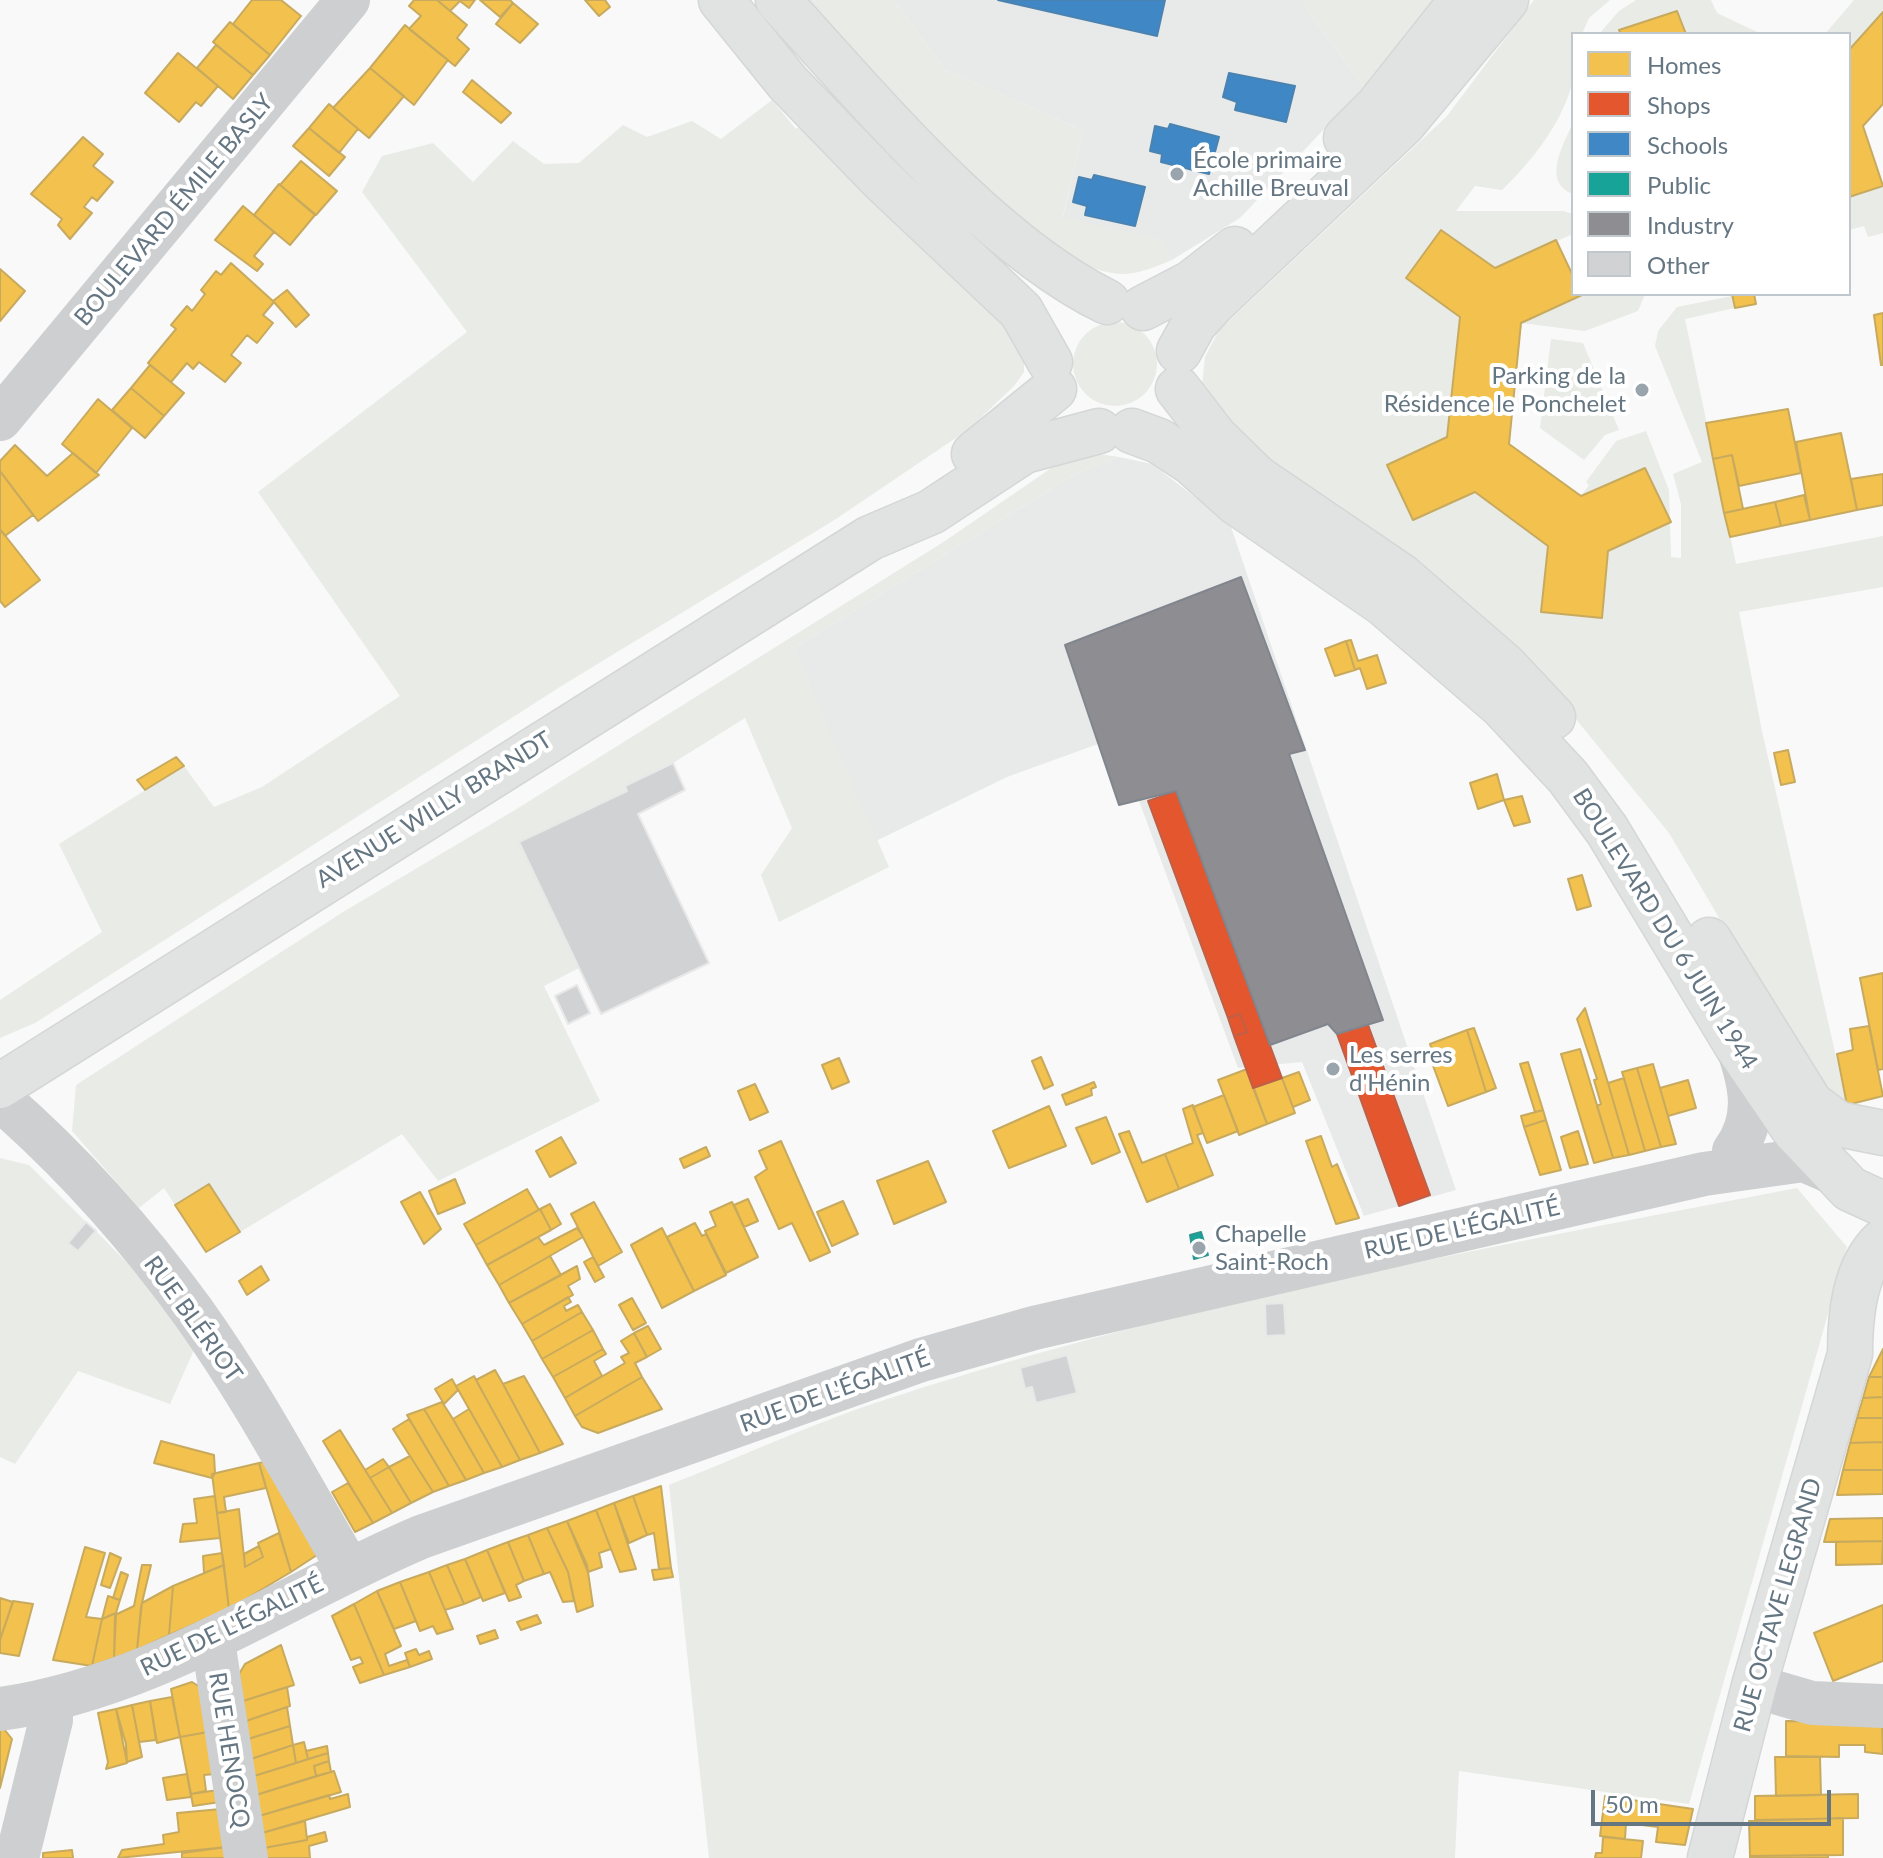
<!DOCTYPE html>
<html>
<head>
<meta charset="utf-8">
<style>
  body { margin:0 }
  #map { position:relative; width:1883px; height:1858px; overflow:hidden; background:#f9f9f9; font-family:Lato,sans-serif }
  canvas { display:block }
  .legend { position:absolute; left:1571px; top:32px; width:280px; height:264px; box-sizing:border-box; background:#fff; border:2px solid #c1c8cd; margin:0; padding:10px 14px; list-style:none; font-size:24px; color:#657683 }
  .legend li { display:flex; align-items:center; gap:16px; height:40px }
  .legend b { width:40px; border:2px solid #c1c8cd }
  .scale { position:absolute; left:1591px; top:1790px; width:240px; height:36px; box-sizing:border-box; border:4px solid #657683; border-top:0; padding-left:10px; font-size:24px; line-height:28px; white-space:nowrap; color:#657683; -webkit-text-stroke:6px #fff; paint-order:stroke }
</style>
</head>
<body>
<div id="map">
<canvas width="1883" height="1858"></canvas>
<ul class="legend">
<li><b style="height:22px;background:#f2c14e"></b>Homes</li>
<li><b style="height:22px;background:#e4572e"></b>Shops</li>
<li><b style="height:22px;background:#3f88c5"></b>Schools</li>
<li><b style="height:22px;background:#17a398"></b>Public</li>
<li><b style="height:22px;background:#8d8d92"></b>Industry</li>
<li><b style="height:22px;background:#d0d2d3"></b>Other</li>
</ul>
<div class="scale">50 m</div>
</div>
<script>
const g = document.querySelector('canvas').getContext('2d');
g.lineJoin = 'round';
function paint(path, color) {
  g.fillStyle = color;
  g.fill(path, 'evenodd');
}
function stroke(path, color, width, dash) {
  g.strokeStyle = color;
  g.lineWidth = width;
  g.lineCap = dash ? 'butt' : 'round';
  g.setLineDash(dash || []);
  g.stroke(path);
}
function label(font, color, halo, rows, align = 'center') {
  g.font = font + ' Lato,sans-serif';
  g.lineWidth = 8;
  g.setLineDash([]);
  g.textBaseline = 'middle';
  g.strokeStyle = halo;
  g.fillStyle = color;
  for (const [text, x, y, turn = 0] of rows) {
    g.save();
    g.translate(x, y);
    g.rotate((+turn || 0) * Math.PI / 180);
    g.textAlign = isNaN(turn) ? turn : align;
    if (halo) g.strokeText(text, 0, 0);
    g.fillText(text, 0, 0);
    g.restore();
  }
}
const built = new Path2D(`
  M894,0H1304V6L1364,87L1240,218L1172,260L1164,241L1063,218L1083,130L945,70Z
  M1119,457L1152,464L1230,524L1456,1190L1364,1216L1302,1062L1238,1068L1139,801L1119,805L1098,744L1007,777L876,841L794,648L1077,473Z`);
const green = new Path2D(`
  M803,0H894L945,70L1083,130L1063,217L1165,241L1172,260C1150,269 1131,278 1107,272C1079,266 1056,246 1034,229C948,162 876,80 803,0Z
  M1304,0H1437L1364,87L1304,6Z
  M1534,0H1610L1589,18L1582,34H1573C1573,48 1575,65 1573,78C1566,118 1531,163 1502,190L1475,186L1456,211H1563L1573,214V234L1495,268L1441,231L1406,278L1460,317L1475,492L1548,546L1542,612L1608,551L1670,522L1645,468L1581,496L1589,485L1586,482L1616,441L1646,431L1669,490L1671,557L1681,558V504L1673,474L1702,462L1655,346L1658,331L1677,307L1732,296L1735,308L1685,319L1736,564L1883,536V587L1739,612L1762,731L1847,1105L1840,1107L1783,1026L1669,833L1575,718L1568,720L1250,459L1202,385L1205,357L1219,330L1447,116Z
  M1636,0H1711L1717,13L1761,34H1686L1676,11L1620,30L1622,34H1599L1619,11Z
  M1854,0H1883V12L1849,50V34H1825Z
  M772,100L796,129L806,121L997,304L1024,350V372L1014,386L969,429L836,519L563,685L35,1023L0,1038V1000L102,932L59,844L184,766L214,807L262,787L400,696L258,492L467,332L362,192L382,156L433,143L473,182L513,141L544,164L579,163L623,125L647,137L692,121L721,139Z
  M1573,123V194C1541,182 1564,143 1573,123Z
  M1883,186V233L1868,237L1864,226L1849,230V197Z
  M1581,294H1645L1638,311L1585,331L1521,323Z
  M1073 364a42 42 0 1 1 84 0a42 42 0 1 1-84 0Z
  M1551,339L1583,343L1619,430L1605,435L1584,460L1540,428Z
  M1092,453L1119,457L1077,473L794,648L889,867L779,922L761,875L792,828L745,718L673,763L625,786L627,791L519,842L579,968L544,986L600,1101L438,1181L402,1134L240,1232L209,1184L175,1205L164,1188L139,1208L72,1131L76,1085L343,912L515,810L945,541L1063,460Z
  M0,1158L29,1165L86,1222L68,1242L77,1251L96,1231L140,1276L194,1350L170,1404L78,1371L15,1464L0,1457Z
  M1797,1188L1847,1247L1689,1804L1459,1771L1455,1858H709L669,1485C735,1459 800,1429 866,1406C1169,1305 1484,1248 1797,1188Z`);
const homes = new Path2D(`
  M252,0H281L301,16L270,55L233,24Z
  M414,0H437L467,25L457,38L469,49L455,66L409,29L421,16L409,6Z
  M437,0H475L469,8L460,1L450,11Z
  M480,0H510L513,3L500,17Z
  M585,0H605L610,7L599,16Z
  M513,3L538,24L520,43L496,24Z
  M1677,11L1686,34H1621L1619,30Z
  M1883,12V104L1863,126L1883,186L1849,197V50Z
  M230,22L270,55L253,75L213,42Z
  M405,25L448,60L414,105L370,68Z
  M216,45L253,75L233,99L197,68Z
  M178,53L218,86L201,106L196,102L179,122L145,93Z
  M370,68L404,96L369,138L333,108Z
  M472,80L511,113L501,123L463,92Z
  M329,104L358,129L339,153L309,128Z
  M309,128L345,157L329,176L293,146Z
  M83,137L103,154L93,166L113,182L97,201L92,197L84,207L92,213L70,239L58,225L62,219L31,194Z
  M301,161L337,191L316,215L280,185Z
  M279,184L315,215L290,245L254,215Z
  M243,206L274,232L254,256L263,264L257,271L215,240Z
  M1441,230L1495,268L1556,240L1573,276V294L1582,295L1521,323L1509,444L1581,496L1645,468L1671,522L1608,551L1602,618L1541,612L1548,546L1475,492L1413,520L1387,465L1447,437L1460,317L1406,278Z
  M231,263L274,302L263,315L273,323L257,343L247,335L231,355L241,363L225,382L199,362L193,369L187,363L171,382L148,363L176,329L171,325L187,306L192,311L205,294L201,290L216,271L221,275Z
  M0,269L25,291L0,321Z
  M287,290L309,315L296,327L273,301Z
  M1732,294H1754L1756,304L1735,308Z
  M1883,313V365H1881L1874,315Z
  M150,365L184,393L164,416L131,388Z
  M131,388L164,416L145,438L112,410Z
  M98,399L132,428L96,473L62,444Z
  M1788,409L1801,473L1739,486L1732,455L1713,459L1706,423Z
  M1841,433L1857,510L1810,520L1796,442Z
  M15,445L47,476L73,453L99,475L38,521L0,471V461Z
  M1732,455L1743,509L1724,513L1713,459Z
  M0,471L33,515L5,536L0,529Z
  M1883,474V505L1857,510L1851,479Z
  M1804,495L1810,520L1781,526L1775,502Z
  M1775,502L1781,526L1730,537L1724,513Z
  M0,529L40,580L5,607L0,601Z
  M1351,640L1358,661L1377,655L1386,683L1367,689L1360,668L1355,670L1346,641Z
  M1346,641L1355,670L1335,676L1325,649Z
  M1788,750L1795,782L1781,785L1774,753Z
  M176,757L184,766L145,790L137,780Z
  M1497,774L1504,800L1478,809L1470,783Z
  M1522,796L1530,822L1514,826L1504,800Z
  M1582,875L1591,906L1577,910L1568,879Z
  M1883,973V1069L1878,1070L1860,978Z
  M1585,1008L1608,1083L1629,1155L1613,1158L1597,1106L1601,1104L1594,1080L1597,1079L1577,1019Z
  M1869,1026L1883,1096L1847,1105L1837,1054L1853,1050L1850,1029Z
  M1474,1028L1496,1088L1486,1092L1467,1030Z
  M1467,1030L1486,1092L1448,1106L1429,1055L1433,1053L1430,1044Z
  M1580,1049L1613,1158L1594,1163L1561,1054Z
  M1041,1057L1053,1085L1044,1089L1032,1061Z
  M839,1058L849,1082L832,1089L822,1065Z
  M1528,1062L1543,1110L1535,1112L1520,1064Z
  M1653,1064L1676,1144L1661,1147L1637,1068Z
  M1637,1068L1661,1147L1645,1151L1622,1072Z
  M1247,1069L1267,1124L1239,1135L1218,1080Z
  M1299,1072L1310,1100L1293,1107L1282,1078Z
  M1282,1078L1295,1113L1267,1124L1253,1088Z
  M1624,1078L1645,1151L1629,1155L1608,1083Z
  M1688,1080L1696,1108L1668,1116L1660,1088Z
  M1094,1082L1096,1087L1091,1089L1092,1095L1066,1105L1062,1095Z
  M755,1084L768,1112L750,1120L738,1091Z
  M1224,1095L1238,1131L1207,1143L1193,1107Z
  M1193,1105L1203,1133L1197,1135L1213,1175L1179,1189L1165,1154L1193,1143L1183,1109Z
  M1049,1106L1066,1146L1009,1168L993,1131Z
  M1543,1110L1546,1120L1524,1127L1521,1116Z
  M1106,1117L1120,1152L1092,1164L1076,1128Z
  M1546,1120L1561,1170L1540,1175L1524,1127Z
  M1129,1131L1142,1163L1165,1154L1179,1189L1147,1202L1119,1134Z
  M1578,1131L1588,1164L1570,1168L1561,1137Z
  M1321,1136L1332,1167L1337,1164L1359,1218L1336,1224L1306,1141Z
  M561,1137L576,1163L550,1177L536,1151Z
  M781,1141L830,1252L810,1261L792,1223L779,1229L755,1177L767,1169L759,1151Z
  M706,1147L710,1156L684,1168L680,1159Z
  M928,1161L946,1202L894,1224L877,1181Z
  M455,1179L465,1203L438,1214L429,1191Z
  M209,1184L240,1232L206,1252L175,1205Z
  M527,1189L539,1210L476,1245L464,1224Z
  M420,1192L441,1229L424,1244L401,1202Z
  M748,1199L758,1221L744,1227L734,1205Z
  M843,1201L858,1234L832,1246L817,1212Z
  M594,1202L622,1252L598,1266L571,1214Z
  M732,1202L758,1257L726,1273L705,1231L716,1226L710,1212Z
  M550,1204L561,1224L551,1230L540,1209Z
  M540,1209L551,1230L487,1265L476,1245Z
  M695,1223L702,1236L706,1234L726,1275L694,1291L667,1237Z
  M577,1228L583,1237L499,1285L487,1265L538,1237L544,1245Z
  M662,1228L694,1291L662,1308L631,1245Z
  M550,1256L561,1275L509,1303L499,1285Z
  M593,1257L604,1277L595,1282L584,1262Z
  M261,1266L269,1280L247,1295L239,1281Z
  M577,1266L580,1279L568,1286L573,1295L522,1324L509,1303Z
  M568,1297L571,1302L564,1306L566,1311L578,1305L582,1312L532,1341L522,1324Z
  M632,1298L646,1323L633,1330L619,1305Z
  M582,1312L593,1330L542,1359L532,1341Z
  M648,1326L661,1349L647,1357L634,1333Z
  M593,1330L603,1349L553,1377L542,1359Z
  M634,1333L647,1357L635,1363L642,1377L575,1416L565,1398L625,1363L621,1357L629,1353L621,1341Z
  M603,1349L606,1354L594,1361L602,1376L565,1398L553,1377Z
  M1883,1349V1377H1869Z
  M495,1370L503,1384L540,1453L520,1460L476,1380Z
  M474,1376L476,1380L520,1460L502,1467L456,1386Z
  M524,1376L563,1444L540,1453L503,1384Z
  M642,1377L662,1409L598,1433L582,1427L575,1416Z
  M1869,1377H1883V1397L1863,1398Z
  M452,1379L458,1390L444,1404L435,1389Z
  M1883,1397V1418H1857L1863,1398Z
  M442,1402L453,1419L484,1473L466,1480L424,1409Z
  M424,1409L466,1480L449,1486L407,1415Z
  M469,1409L502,1467L484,1473L453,1419Z
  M1857,1418H1883V1442L1850,1443Z
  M409,1419L449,1486L433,1492L410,1456L393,1429Z
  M340,1430L392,1513L373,1523L323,1441Z
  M161,1441L214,1455L215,1473L212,1478L154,1463Z
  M1883,1442V1470H1843L1850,1443Z
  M410,1456L433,1492L411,1503L389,1467Z
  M383,1459L389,1467L370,1478L365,1470Z
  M264,1462L317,1555L291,1572L259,1463Z
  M259,1463L266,1488L224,1497L226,1512L217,1513L212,1474Z
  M389,1467L411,1503L392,1513L370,1478Z
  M1843,1470H1883V1494L1837,1495Z
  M348,1483L373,1523L355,1532L332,1492Z
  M661,1486L671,1568L659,1569L654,1533L647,1535L633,1496Z
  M215,1496L220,1538L180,1542L183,1524L197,1523L194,1499Z
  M633,1496L647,1535L629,1543L614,1503Z
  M614,1503L636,1569L620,1572L596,1510Z
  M239,1509L245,1567L263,1557L258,1543L279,1533L291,1572L229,1609L217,1513Z
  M596,1510L611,1549L599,1553L602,1567L588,1572L567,1521Z
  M1883,1518V1541L1824,1542L1830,1519Z
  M567,1521L587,1565L593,1606L577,1612L568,1572L547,1528Z
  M547,1528L568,1572L574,1601L563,1602L550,1572L544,1574L528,1535Z
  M528,1535L544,1574L524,1581L508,1542Z
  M1883,1541L1882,1564L1836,1565V1542Z
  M508,1542L524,1581L516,1585L521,1597L509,1601L487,1550Z
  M259,1546L263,1557L245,1567L244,1554Z
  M85,1547L105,1553L86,1617L102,1619L92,1666L53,1660Z
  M487,1550L505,1593L483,1601L465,1559Z
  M110,1553L121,1558L110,1588L101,1585Z
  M222,1553L224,1565L204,1573L203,1556Z
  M465,1559L481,1597L464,1604L447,1565Z
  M142,1565H151L141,1607L137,1650L114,1658L115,1615L134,1606Z
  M224,1565L229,1609L169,1635L173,1586Z
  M447,1565L464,1604L445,1610L429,1572Z
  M671,1568L673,1577L654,1580L652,1570Z
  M121,1572L128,1575L120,1600L113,1598Z
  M429,1572L453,1629L437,1634L433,1626L420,1631L400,1582Z
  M400,1582L416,1621L394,1629L377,1591Z
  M173,1586L169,1635L137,1650L142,1603Z
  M377,1591L401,1646L385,1654L389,1666L407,1660L410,1667L384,1675L354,1604Z
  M108,1596L120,1600L116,1613L102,1619Z
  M0,1598L13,1602L0,1640Z
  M13,1601L33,1604L19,1656L0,1653V1640Z
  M354,1604L384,1675L360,1683L353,1667L363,1663L360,1657L351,1660L332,1616Z
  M1883,1605V1661L1833,1681L1814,1633Z
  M116,1613L114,1658L92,1666L102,1619Z
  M537,1615L541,1623L521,1630L517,1622Z
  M495,1630L498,1638L480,1644L477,1636Z
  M281,1645L294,1685L243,1701L239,1674L245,1664Z
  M416,1649L419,1655L429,1651L432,1659L410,1667L405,1653Z
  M192,1682L200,1687L208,1732L180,1737L171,1689Z
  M287,1687L290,1706L246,1721L243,1701Z
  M172,1697L180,1737L157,1743L150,1701Z
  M150,1701L156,1740L139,1742L132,1705Z
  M132,1705L142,1757L127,1762L116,1709Z
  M287,1707L290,1726L248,1739L246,1721Z
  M116,1709L126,1744L127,1763L106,1769L108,1762L98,1713Z
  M1786,1721L1882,1722L1883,1754L1865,1752V1745H1839V1757L1786,1756Z
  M290,1726L293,1745L251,1759L248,1739Z
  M0,1729H4L12,1739L0,1788Z
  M208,1732L215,1774L204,1775L206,1791L191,1794L180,1737Z
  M304,1742L308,1759L296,1763L293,1745Z
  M293,1745L296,1763L254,1776L251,1759Z
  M327,1746L328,1753L308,1759L306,1751Z
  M328,1753L329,1761L314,1766L316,1776L256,1795L254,1776Z
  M1775,1757H1820L1821,1795L1776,1796Z
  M329,1761L331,1772L316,1776L314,1766Z
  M334,1771L341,1792L259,1816L256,1795Z
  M187,1774L191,1797L167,1800L163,1778Z
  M218,1790L220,1802L193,1806L191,1794Z
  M348,1794L350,1807L262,1833L259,1816L329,1795L330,1799Z
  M1858,1794V1818L1755,1820V1796Z
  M1605,1796L1693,1809L1685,1845L1656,1842L1658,1827L1626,1823L1625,1839L1600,1836Z
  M221,1809L227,1847L118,1858L122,1850L164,1844L163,1835L179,1832L177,1813Z
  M1843,1818V1855L1750,1856L1749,1821Z
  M305,1821L307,1840L264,1848L262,1833Z
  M325,1832L327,1841L309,1846L310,1858H266L264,1848L307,1840V1837Z
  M1603,1837L1643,1841L1641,1858H1595L1596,1853H1602Z
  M227,1847L229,1858H182V1853Z
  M72,1850L73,1858H43V1853Z
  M1828,1855V1858H1750V1856Z`);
const shops = new Path2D(`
  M1176,791L1282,1078L1253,1088L1234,1036L1247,1032L1240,1014L1228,1018L1148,801Z
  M1240,1014L1247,1032L1234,1036L1228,1018Z
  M1367,1022L1430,1195L1399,1206L1337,1034Z`);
const schools = new Path2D(`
  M998,0H1165L1157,36Z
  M1229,73L1295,86L1286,122L1235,110L1237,102L1223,97Z
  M1170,124L1219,137L1209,174L1161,162L1162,154L1150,151L1155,126L1168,129Z
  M1094,175L1145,187L1135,226L1085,215L1087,206L1073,202L1079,177L1092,180Z`);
const public = new Path2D(`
  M1201,1232L1208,1255L1194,1259L1190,1235Z`);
const industry = new Path2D(`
  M1241,577L1305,750L1289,754L1383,1020L1337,1034L1328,1024L1270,1045L1176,791L1119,805L1065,645Z`);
const building = new Path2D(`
  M673,763L685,790L638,814L709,963L601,1014L519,842L627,791L625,786Z
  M577,985L590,1013L568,1024L555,996Z
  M86,1222L96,1231L78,1251L68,1243Z
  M1284,1303L1286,1335L1266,1336L1265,1304Z
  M1067,1355L1077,1393L1036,1403L1032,1387L1025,1389L1020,1368Z`);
const minor = new Path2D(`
  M0,419L348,0
  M0,1099C71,1161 138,1236 193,1312C251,1393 298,1482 348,1568
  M1734,1151C1758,1118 1751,1085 1738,1048
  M213,1641L246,1858
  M1754,1686L1812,1703L1883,1706
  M0,1709C155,1687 280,1597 421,1537L921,1360L1034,1328L1704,1174L1804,1160L1834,1173
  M17,1858L51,1720V1702`);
const major = new Path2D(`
  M721,0L788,83L882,180L1021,311L1050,362
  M778,0C868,98 988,244 1107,302
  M1346,138L1378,106L1462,0
  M1143,308L1191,283L1235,249
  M1179,351L1194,324L1212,304L1403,124L1506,0
  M1178,389L1215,437L1257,478L1401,576L1505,666L1553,717
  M1132,431L1159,441L1191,462L1237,503L1384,604L1502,706L1568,777L1607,830L1737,1046L1795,1131L1850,1189L1883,1204
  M974,454L1054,389
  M1709,940L1811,1104L1838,1124L1883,1133
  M0,1086L870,538L931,512L1024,451L1099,431
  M1710,1858L1754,1686L1850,1354C1850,1316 1854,1268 1883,1241`);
const markers = [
  [1177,174,8,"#99a4ac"],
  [1642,390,8,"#99a4ac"],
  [1333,1069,8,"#99a4ac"],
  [1199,1248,8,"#99a4ac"]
];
const poiNames = [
  ["École primaire",1193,160],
  ["Achille Breuval",1193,188],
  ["Parking de la",1626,376,"right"],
  ["Résidence le Ponchelet",1626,404,"right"],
  ["Les serres",1349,1055],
  ["d'Hénin",1349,1083],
  ["Chapelle",1215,1234],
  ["Saint-Roch",1215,1262]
];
const streetNames = [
  ["BOULEVARD ÉMILE BASLY",174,210,-50],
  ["AVENUE WILLY BRANDT",434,810,-32],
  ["BOULEVARD DU 6 JUIN 1944",1665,929,58],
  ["RUE DE L'ÉGALITÉ",1462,1229,-13],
  ["RUE BLÉRIOT",193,1319,54],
  ["RUE DE L'ÉGALITÉ",835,1391,-20],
  ["RUE OCTAVE LEGRAND",1778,1605,-74],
  ["RUE DE L'ÉGALITÉ",232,1626,-26],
  ["RUE HENOCQ",229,1750,81]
];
paint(built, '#e8e9e9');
paint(green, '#e8ebe6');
paint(homes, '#f2c14e');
stroke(homes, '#c8aa5e', 2);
paint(shops, '#e4572e');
stroke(shops, '#be6048', 2);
paint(schools, '#3f88c5');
stroke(schools, '#4a83b1', 2);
paint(public, '#17a398');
stroke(public, '#2e9692', 2);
paint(industry, '#8d8d92');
stroke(industry, '#81868e', 2);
paint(building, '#d0d2d3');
stroke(building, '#e8e8e8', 2);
stroke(major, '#d5d6d7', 47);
stroke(minor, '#cecfd0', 44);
stroke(major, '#e1e2e2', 44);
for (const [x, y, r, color] of markers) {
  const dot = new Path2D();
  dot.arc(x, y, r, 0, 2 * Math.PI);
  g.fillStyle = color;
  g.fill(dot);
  stroke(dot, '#fff', 3);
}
label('24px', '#657683', '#fff', poiNames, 'left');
label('24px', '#657683', '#fff', streetNames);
</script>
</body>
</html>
